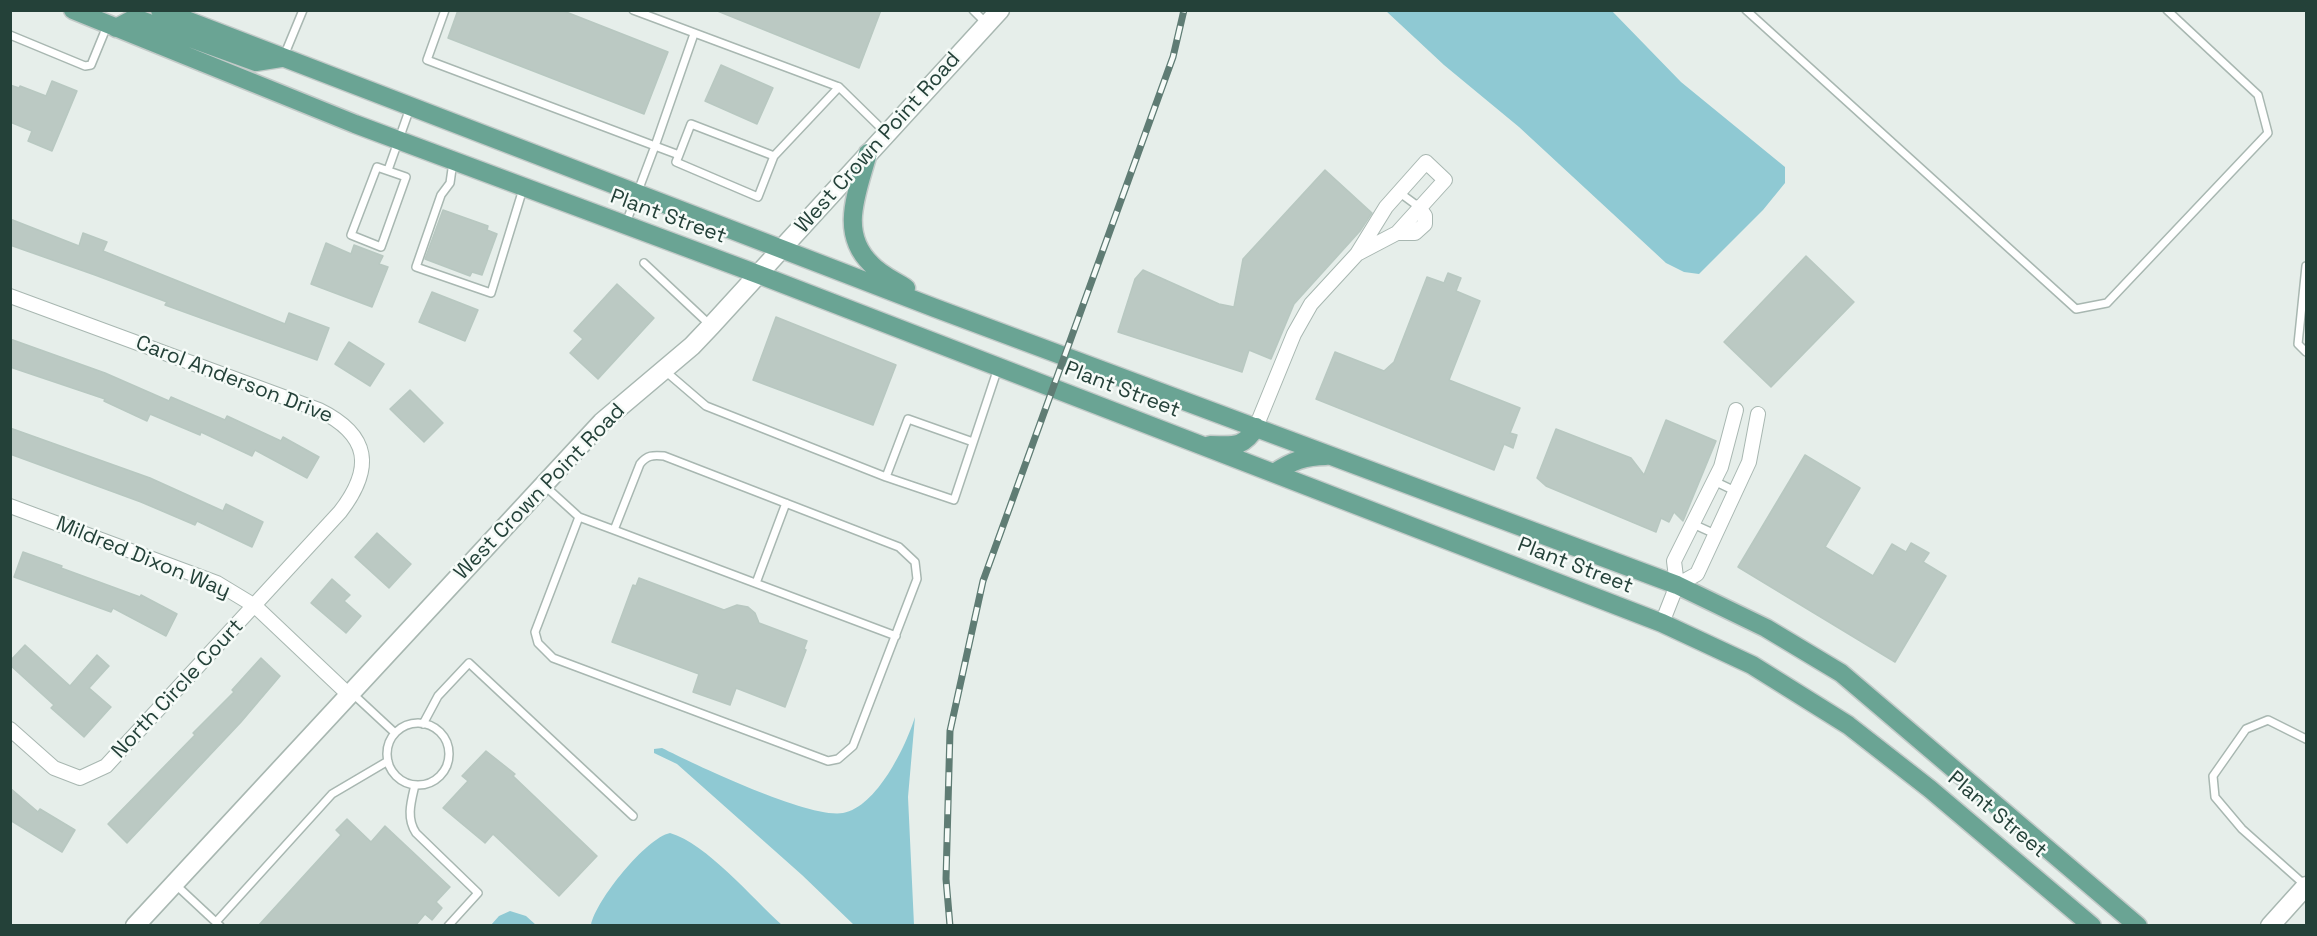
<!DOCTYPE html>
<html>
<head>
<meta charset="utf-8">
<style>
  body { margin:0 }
  #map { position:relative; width:2317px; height:936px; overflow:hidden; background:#e6eeea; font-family:"Space Grotesk",sans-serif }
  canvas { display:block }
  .frame { position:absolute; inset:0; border:12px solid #244139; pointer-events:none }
</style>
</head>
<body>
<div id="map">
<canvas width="2317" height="936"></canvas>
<div class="frame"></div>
</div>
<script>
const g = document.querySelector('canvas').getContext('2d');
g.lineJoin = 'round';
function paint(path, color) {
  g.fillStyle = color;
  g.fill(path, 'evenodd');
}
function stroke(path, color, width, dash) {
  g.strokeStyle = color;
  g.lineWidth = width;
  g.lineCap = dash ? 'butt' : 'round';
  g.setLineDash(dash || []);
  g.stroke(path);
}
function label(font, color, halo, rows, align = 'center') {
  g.font = font + ' "Space Grotesk",sans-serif';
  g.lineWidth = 5;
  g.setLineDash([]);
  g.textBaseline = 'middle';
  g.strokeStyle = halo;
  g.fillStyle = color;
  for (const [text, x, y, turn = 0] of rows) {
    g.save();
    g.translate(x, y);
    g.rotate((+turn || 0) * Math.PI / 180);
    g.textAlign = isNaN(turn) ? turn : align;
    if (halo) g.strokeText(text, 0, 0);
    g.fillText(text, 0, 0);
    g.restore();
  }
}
const water = new Path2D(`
  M1386,11H1612L1681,82L1785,167V183L1763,210L1699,274L1684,272L1666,263L1519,127L1444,65Z
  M915,717L908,797L914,925H854L802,875L677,764L654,753V749L662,748C696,765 809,819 843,813C877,807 906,746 915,717Z
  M670,833C706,843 753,899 782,925H591C596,900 646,838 670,833Z
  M510,911L526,916L536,925H491L499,916Z`);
const building = new Path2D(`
  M458,10H561L668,52L644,114L448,38Z
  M715,10H881L859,68Z
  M721,65L773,88L757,124L705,101Z
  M52,81L77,91L52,151L28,141L32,131L10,122V85L19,88L20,86L46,96Z
  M1325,170L1372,213L1360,231L1294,304L1271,359L1249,350L1242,372L1118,332L1135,279L1143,270L1219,304L1234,307L1243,259Z
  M443,210L488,226L487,230L497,234L482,275L472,272L470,276L425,259Z
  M10,219L79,246L83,233L107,242L103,251L285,324L289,313L329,328L317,360L165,305L167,302L95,275L10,245Z
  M326,243L351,254L354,245L383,256L379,264L388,267L372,307L311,284Z
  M1806,256L1854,302L1771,387L1724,342Z
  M1448,273L1461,278L1456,291L1480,301L1449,380L1520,408L1510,433L1517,435L1513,448L1504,444L1494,470L1316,399L1335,352L1384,371L1394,362L1427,277L1444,283Z
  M617,284L654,318L598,379L570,353L583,339L574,331Z
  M432,292L478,310L465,341L419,322Z
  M776,317L896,365L873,425L753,380Z
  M10,339L105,373L169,401L171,397L225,420L227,416L281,441L283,437L319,457L307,478L255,450L252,456L201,432L200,435L150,414L147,421L104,401L105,399L10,367Z
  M349,342L384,364L370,386L335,364Z
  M410,390L443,423L424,442L390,409Z
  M1666,420L1716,441L1683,521L1674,512L1669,522L1661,518L1656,532L1546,486L1537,478L1556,429L1631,458L1644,475Z
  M10,428L150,478L223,511L226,504L263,522L252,547L197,521L195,525L141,502L10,454Z
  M1805,455L1860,488L1825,547L1873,576L1892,544L1906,552L1911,543L1929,553L1923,562L1946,576L1895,662L1738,567Z
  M377,533L411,564L389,588L355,557Z
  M23,552L62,566L61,568L140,597L141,595L177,614L166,636L113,608L111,612L14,577Z
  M639,578L724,610L737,605L748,607L755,613L759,623L807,641L804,649L806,650L785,707L736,688L730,705L693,692L699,674L612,642L633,585L636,586Z
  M332,579L350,595L344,601L361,616L346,633L311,603Z
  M25,645L70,686L97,655L109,666L89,688L111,707L84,737L51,708L54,705L10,665V661Z
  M261,658L280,676L241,722L127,843L108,824L195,735L193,733L234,692L232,690Z
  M486,751L515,774L513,776L597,856L559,896L493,834L485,843L443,808L468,781L462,776Z
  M10,788L38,812L40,809L75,830L62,852L10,820Z
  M347,819L371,842L385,826L450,887L436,902L442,908L432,920L425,914L415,926H258L341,835L336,830Z`);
const service = new Path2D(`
  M445,10L427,60L655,146L626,223
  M633,10L839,87L886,133
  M973,10L986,23
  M1746,10L2076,309L2107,303L2268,133L2258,95L2167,10
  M694,34L655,146L679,155L691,124L774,156L839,87
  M10,35L85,66L91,65L107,26
  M284,56L303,10
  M679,155L676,162L758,197L774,156
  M453,162L450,183L441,195L416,267L491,293L523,189
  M377,167L406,177L381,247L351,235Z
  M388,170L410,108
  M1400,193L1419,207
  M644,263L709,324
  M2306,266L2298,344L2306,352
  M664,370L706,406L886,477L954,500L998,368
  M886,477L908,419L973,442
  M1714,481L1735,491
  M545,486L579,517L535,632L538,643L553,658L828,761L838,759L853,746L917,579L915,562L899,547L664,456C653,455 647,455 640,464L614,530L896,636
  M579,517L614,530
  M1693,524L1715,534
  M756,583L786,503
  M353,694L395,733
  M387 754a31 31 0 1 1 62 0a31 31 0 1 1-62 0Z
  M423,724L438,696L469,663L633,816
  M415,785C411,802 406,818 416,833L478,893L448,926
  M176,885L220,926
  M2306,886L2242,829L2215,797L2213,776L2246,729L2268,720L2306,739
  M216,922L332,794L388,761`);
const minor = new Path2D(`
  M1397,233H1415L1425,224V216L1419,207
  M10,296L319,410C370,435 374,468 340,512L106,766L80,778L54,768L10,729
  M1256,427L1294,334L1311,304L1357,254L1386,207L1426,162L1445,180L1397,233L1357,254
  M10,506L217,583L255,606L348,694
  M1677,585L1697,574L1749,462L1758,414
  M1662,623L1677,585L1674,561L1721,467L1736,410`);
const tertiary = new Path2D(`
  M135,926L602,422L692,346L711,326L1000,10
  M2270,926L2306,886`);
const primary = new Path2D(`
  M73,10L355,124L760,275L1662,623L1752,665L1848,725L1930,789L2092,926
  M160,10L935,308L1677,585L1766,628L1841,673L2138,926
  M116,28L135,18L256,62L281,58
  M868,153C858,191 838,232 871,264C880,274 895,281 906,288
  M1210,445C1233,445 1243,449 1256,427
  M1274,473C1292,461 1305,456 1326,456`);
const rail = new Path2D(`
  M950,926L946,879L950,731L983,581L1173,57L1184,10`);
const streetNames = [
  ["West Crown Point Road",878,143,-48],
  ["Plant Street",668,217,20],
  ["Carol Anderson Drive",234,380,21],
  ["Plant Street",1122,390,21],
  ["West Crown Point Road",540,492,-46],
  ["Mildred Dixon Way",143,558,22],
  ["Plant Street",1575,566,21],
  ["North Circle Court",178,689,-47],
  ["Plant Street",1997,815,40]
];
paint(water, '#8fc9d3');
paint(building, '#bbc9c3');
stroke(building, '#b8c8c1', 1.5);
stroke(service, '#a8b7b1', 10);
stroke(minor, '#a8b7b1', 16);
stroke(tertiary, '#a8b7b1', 21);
stroke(primary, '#c2cac8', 21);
stroke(service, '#fff', 7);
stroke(minor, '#fff', 14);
stroke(tertiary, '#fff', 18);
stroke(primary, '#6aa494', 18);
stroke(rail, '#5f7c74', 7);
stroke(rail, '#f6fbf8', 4.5, [14]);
label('21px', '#244139', '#f6fbf8', streetNames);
</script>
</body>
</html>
